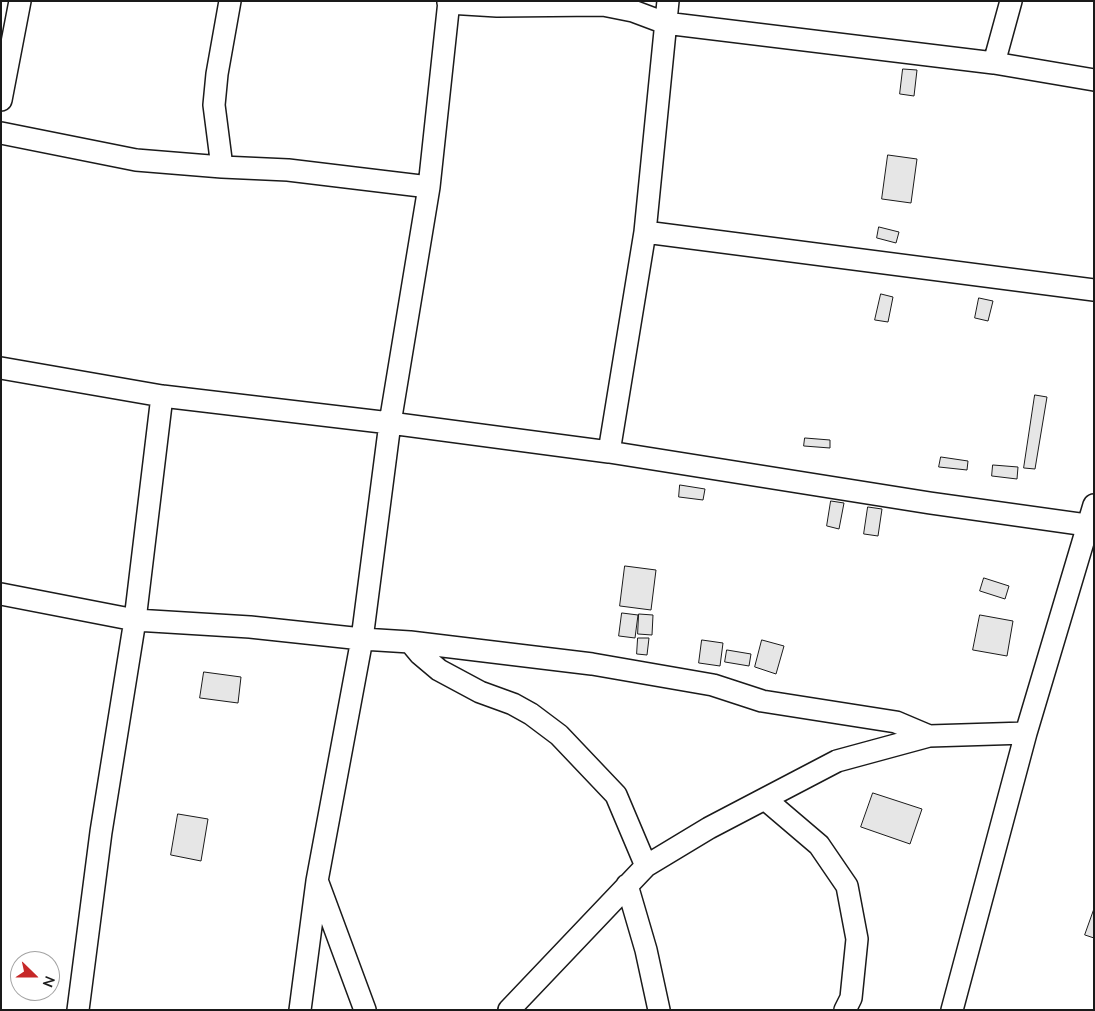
<!DOCTYPE html>
<html>
<head>
<meta charset="utf-8">
<style>
  body { margin:0 }
  #map { position:relative; width:1095px; height:1011px; overflow:hidden; background:#fff; font-family:"Nunito Sans",sans-serif }
  canvas { display:block }
  .frame { position:absolute; inset:0; border:2px solid #1a1a1a; pointer-events:none }
  .north { position:absolute; left:10px; top:951px; width:50px; height:50px; box-sizing:border-box; background:#fff; border:1px solid #a3a3a3; border-radius:50%; rotate:112deg; font-size:14px; font-weight:700; line-height:20px; text-align:center; color:#1a1a1a }
  .north::after { content:''; display:block; margin:auto; width:18px; height:22px; background:#c62828; clip-path:polygon(50% 0,100% 100%,50% 72%,0 100%) }
</style>
</head>
<body>
<div id="map">
<canvas width="1095" height="1011"></canvas>
<div class="frame"></div>
<div class="north">N</div>
</div>
<script>
const g = document.querySelector('canvas').getContext('2d');
g.lineJoin = 'round';
function paint(path, color) {
  g.fillStyle = color;
  g.fill(path, 'evenodd');
}
function stroke(path, color, width, dash) {
  g.strokeStyle = color;
  g.lineWidth = width;
  g.lineCap = dash ? 'butt' : 'round';
  g.setLineDash(dash || []);
  g.stroke(path);
}
const building = new Path2D(`
  M903,69L917,70L914,96L900,94Z
  M888,155L917,159L911,203L882,199Z
  M879,227L899,232L896,243L877,238Z
  M881,294L893,297L888,322L875,320Z
  M979,298L993,301L988,321L975,318Z
  M1035,395L1047,397L1035,469L1024,468Z
  M805,438L830,440V448L804,446Z
  M941,457L968,461L967,470L939,467Z
  M993,465L1018,467L1017,479L992,476Z
  M680,485L705,489L703,500L679,497Z
  M831,501L844,503L839,529L827,526Z
  M868,507L882,509L878,536L864,534Z
  M625,566L656,570L651,610L620,606Z
  M984,578L1009,586L1005,599L980,591Z
  M622,613L638,615L635,638L619,636Z
  M639,614L653,615L652,635L638,634Z
  M980,615L1013,621L1007,656L973,650Z
  M638,638H649L647,655L637,654Z
  M702,640L723,643L720,666L699,663Z
  M762,640L784,646L776,674L755,667Z
  M727,650L751,654L749,666L725,662Z
  M204,672L241,677L238,703L200,698Z
  M873,793L922,809L910,844L861,827Z
  M178,814L208,819L201,861L171,855Z
  M1094,909V938L1085,935Z`);
const minor = new Path2D(`
  M448,3L497,6L603,5L633,11L665,23L994,63L1094,80
  M994,63L1011,1
  M1,100L20,1
  M1,133L136,160L222,167L288,170L429,187
  M222,167L214,105L217,74L230,1
  M645,232L1094,290
  M1,368L162,396L390,423L609,452L930,503L1094,526
  M609,452L645,232L668,1
  M1,594L135,620L250,627L362,639L410,642L592,664L713,685L762,701L896,722L929,736
  M410,642L420,654L439,670L480,692L513,704L531,714L559,735L616,795L646,866
  M765,799L819,845L847,886L857,939L851,998L845,1010
  M318,883L365,1010
  M627,885L646,950L659,1010
  M78,1010L101,832L135,620L162,396
  M300,1010L317,881L362,639L390,423L429,187L449,1
  M509,1010L646,866L709,828L837,761L929,736L1026,733
  M952,1010L1026,733L1094,505`);
paint(building, '#e6e6e6');
stroke(building, '#1a1a1a', 1);
stroke(minor, '#1a1a1a', 24);
stroke(minor, '#fff', 21);
</script>
</body>
</html>
